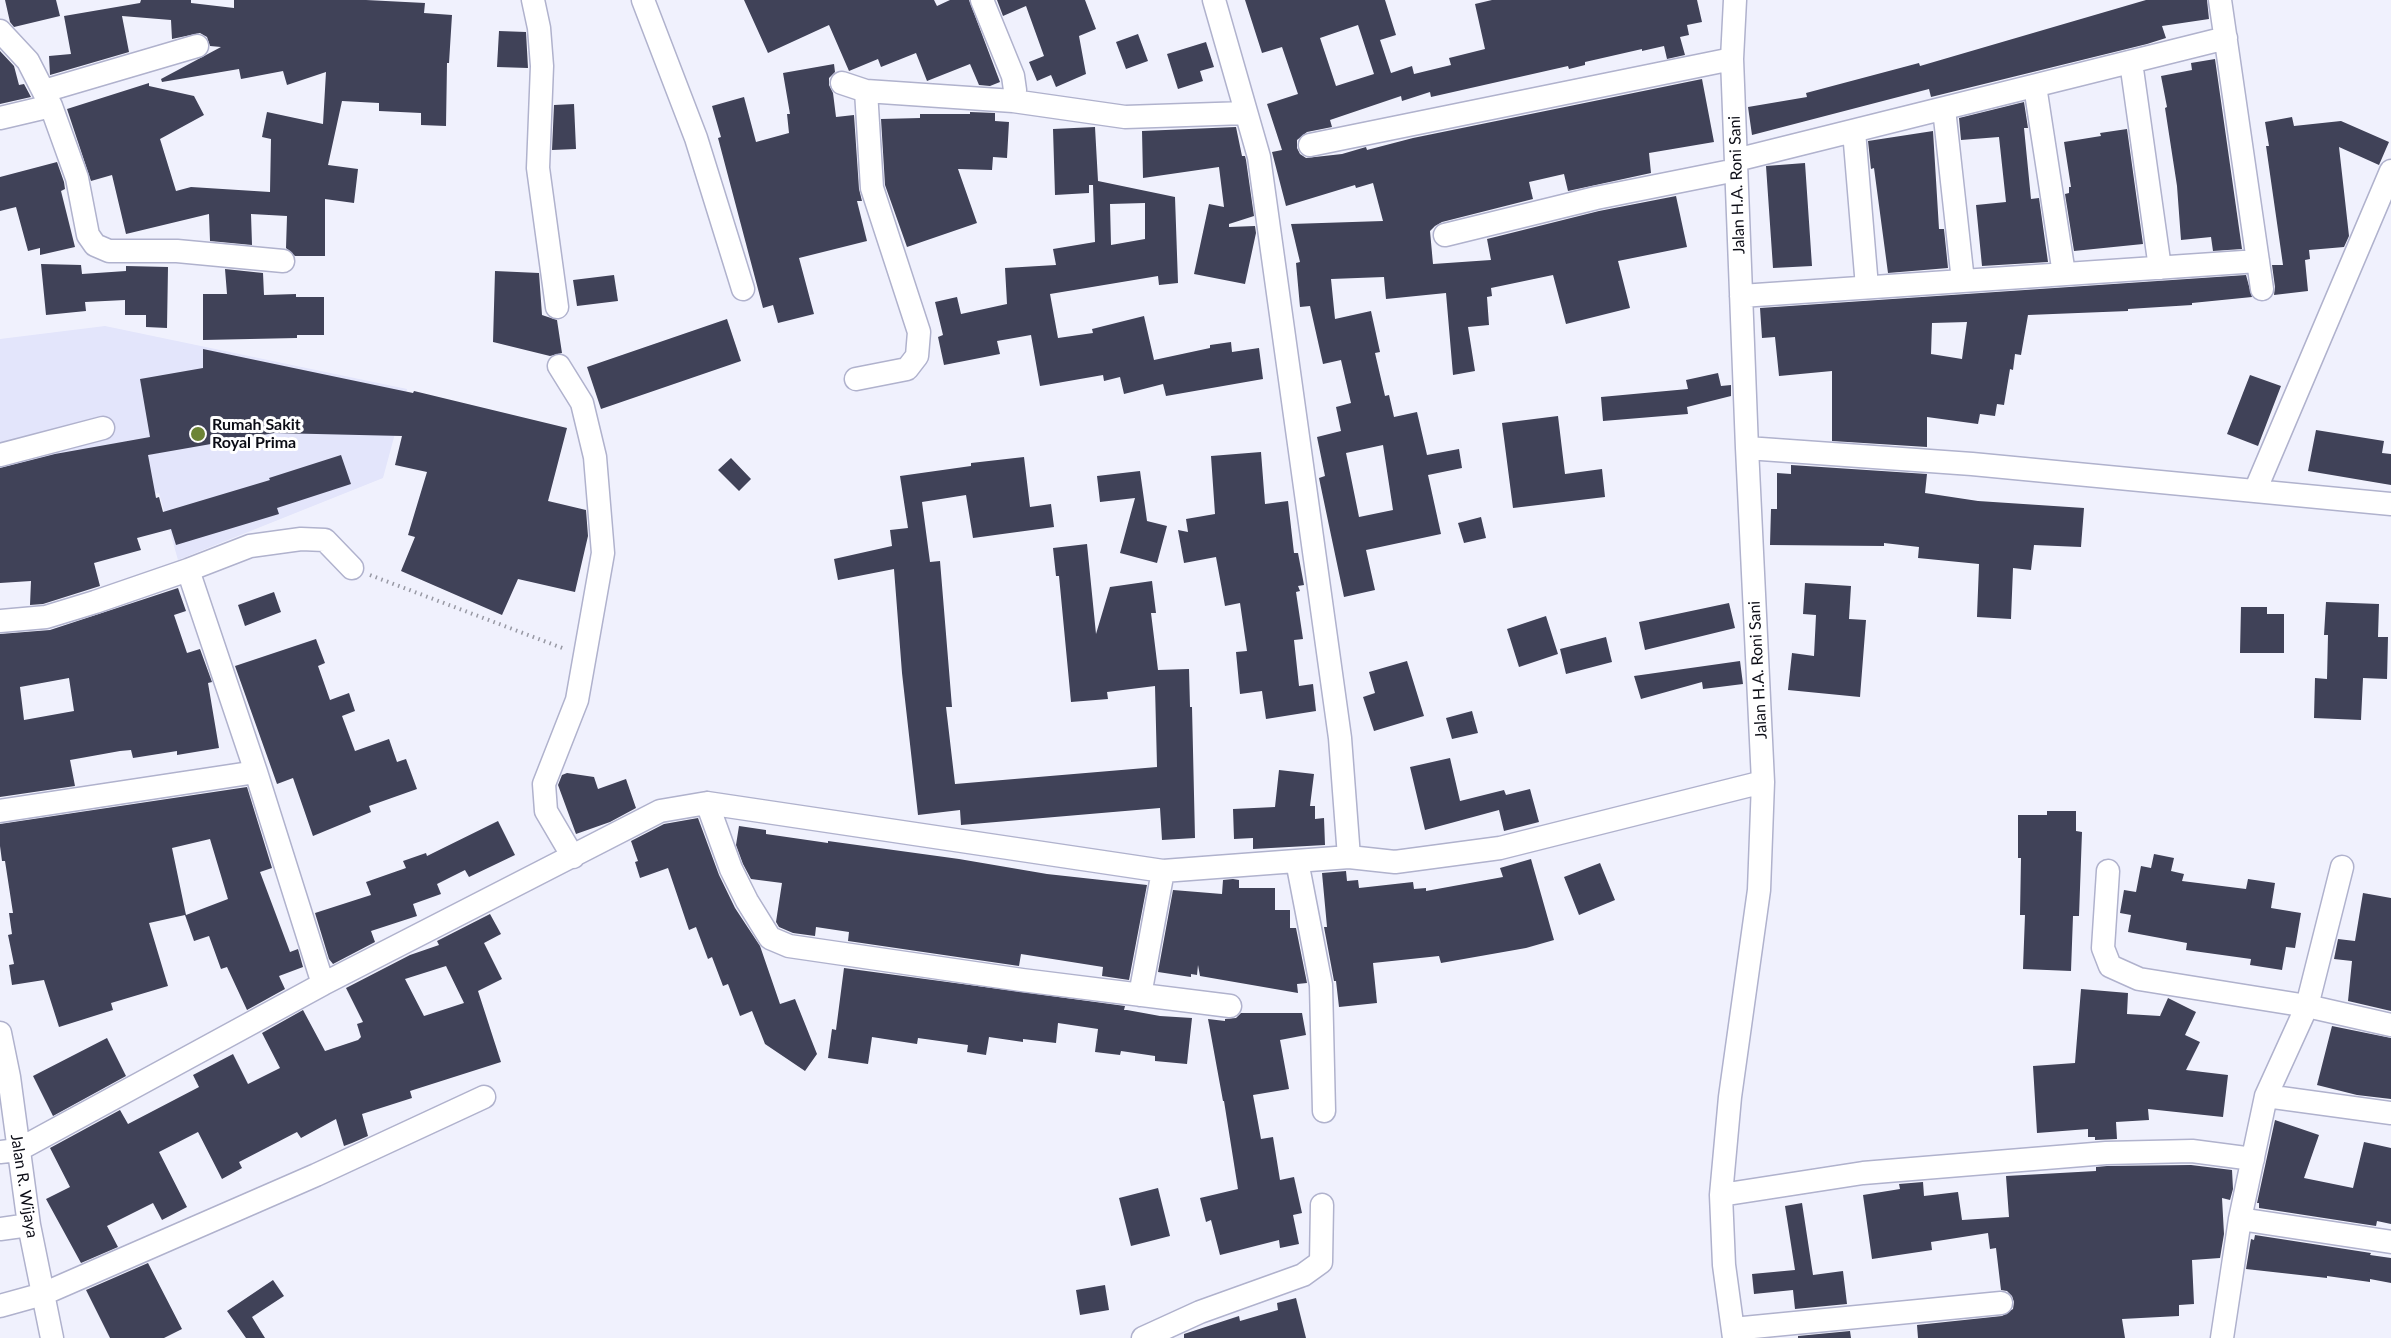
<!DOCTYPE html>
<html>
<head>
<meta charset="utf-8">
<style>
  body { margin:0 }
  canvas { display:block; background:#f0f1fd }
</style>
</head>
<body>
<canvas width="2391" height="1338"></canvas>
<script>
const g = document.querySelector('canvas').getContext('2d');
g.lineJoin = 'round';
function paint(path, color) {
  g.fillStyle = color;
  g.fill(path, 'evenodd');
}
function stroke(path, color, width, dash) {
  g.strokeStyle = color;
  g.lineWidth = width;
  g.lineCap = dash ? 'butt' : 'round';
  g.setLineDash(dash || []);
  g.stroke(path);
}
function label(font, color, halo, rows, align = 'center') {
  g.font = font + ' Lato,sans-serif';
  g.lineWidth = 6;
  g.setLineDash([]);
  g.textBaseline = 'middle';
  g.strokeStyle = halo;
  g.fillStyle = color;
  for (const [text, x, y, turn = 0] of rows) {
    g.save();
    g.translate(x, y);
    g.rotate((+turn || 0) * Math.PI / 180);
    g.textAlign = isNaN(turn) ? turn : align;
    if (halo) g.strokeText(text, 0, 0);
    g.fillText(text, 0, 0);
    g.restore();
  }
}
const built = new Path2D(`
  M105,326L407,389L383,478L178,560L159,493L0,518V339Z`);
const building = new Path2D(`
  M5,0H56L60,16L14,27L10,22Z
  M141,0H191V3L234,8V0H366L425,3L424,13L452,15L449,63H447L446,126L421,125V113L379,111V103L342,101L328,165L358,169L354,203L325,199V256H295L286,248L287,216L251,214L252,245L210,241L209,214L126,234L112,175L91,181L67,109L149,83V86L194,96L204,115L160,139L176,191L191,187L270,192L271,139L262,137L267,112L323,124L326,72L287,85L283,71L241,79L239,69L162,82L161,79L221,47L210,46L207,37L200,33L172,39L171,20L122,16L129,52L50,75L49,56L71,54L64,16L140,3Z
  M744,0H934L937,6L950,0H969L1000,82L990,86L979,85L970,64L927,81L916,53L881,67L878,59L849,71L829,25L768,53Z
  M997,0H1085L1096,29L1079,36L1086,74L1056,87L1051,75L1037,81L1029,62L1044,56L1026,6L1003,16Z
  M1245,0H1385L1396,35L1380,40L1391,73L1412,66L1414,74L1451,65L1449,58L1485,49L1475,4L1492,0H1697L1702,22L1687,25L1689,35L1680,37L1685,55L1667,59L1664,46L1642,51V49L1585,62V65L1569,69L1568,66L1431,97L1430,92L1402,101L1401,96L1330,120L1332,127L1307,132L1297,140V148L1300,154L1306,158L1342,154L1366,147L1367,150L1413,138L1702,79L1714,142L1649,153L1651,173L1568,191L1564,174L1529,182L1533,199L1442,222L1435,226L1430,231L1433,264L1491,260L1487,239L1599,211L1676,196L1687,247L1618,261L1630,308L1566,324L1553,275L1491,288L1492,296L1487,297L1489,325L1468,327L1475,371L1453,375L1446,293L1386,299L1384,277L1331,279L1335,319L1371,311L1380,352L1375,353L1385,396L1389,395L1394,417L1417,412L1427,455L1459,449L1462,468L1428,475L1441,534L1366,550L1375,590L1344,597L1319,478L1325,476L1317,437L1341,431L1336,407L1351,403L1341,360L1323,364L1310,306L1300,307L1296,263L1300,262L1291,224L1383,221L1373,183L1356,188L1355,185L1286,206L1272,152L1282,150L1267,104L1298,94L1282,47L1262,53ZM1358,25L1374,74L1336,86L1320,38ZM1383,445L1393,510L1359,517L1346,453Z
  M2146,0H2207L2209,19L2162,26L2166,38L2147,44L1931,97L1929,89L1752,135L1748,107L1807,97L1806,93L1919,63L1920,66Z
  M499,31L526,32L528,68L497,67Z
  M1138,34L1148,61L1126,69L1116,42Z
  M1206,42L1214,67L1200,71L1203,81L1178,89L1167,54Z
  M0,51L14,66L19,85L24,84L31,97L0,104Z
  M2215,59L2242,249L2213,251L2211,237L2181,240L2177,186L2165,108L2167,107L2161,76L2192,70L2191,63Z
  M834,64L835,72L829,78V85L833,93L836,117L854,115L859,189L862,201H857L867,241L799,258L814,314L778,323L773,305L763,308L718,138L721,137L712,106L744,97L756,142L789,133L787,114H790L783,73Z
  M2024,102L2028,128H2024L2031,199L2039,198L2048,262L1982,266L1976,205L2006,202L1999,137L1961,140L1959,118Z
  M574,104L576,149L552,150L554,105Z
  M970,112L995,113V121L1009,122L1007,158L993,157L992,170L958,169L977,223L907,247L885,185L881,119L920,118V114H970Z
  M2292,117L2294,126L2341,121L2389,142L2379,165L2339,147L2349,236L2344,247L2309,250L2310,259L2305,260L2308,291L2274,295L2275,287L2272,265H2283L2266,146H2269L2265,122Z
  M1095,127L1098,181L1175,197L1178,283L1159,285L1158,276L1050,294L1058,338L1093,333L1092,329L1144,316L1154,360L1210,348V345L1231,342L1232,352L1259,348L1263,379L1166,396L1163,384L1124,394L1120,377L1104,381L1103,375L1040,386L1031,335L997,341L1000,354L944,365L938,337L943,335L935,302L957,297L961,314L1007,304L1005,268L1056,265L1053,249L1095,242L1093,185H1089V193L1055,195L1053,129ZM1145,203V239L1111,245L1110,204Z
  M1236,127L1242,156H1245L1246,160L1254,216L1229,224V227L1255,226L1256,233L1245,284L1194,274L1209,204L1224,207L1219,167L1143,178L1142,131Z
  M2127,129L2143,244L2074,251L2065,194L2069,193V187H2071L2064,142L2101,136L2100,133Z
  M1933,131L1939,229H1944L1948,268L1888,273L1874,168L1871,169L1868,141Z
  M57,162L64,182L65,189L61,191L75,247L40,255V248L28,251L16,207L0,211V177Z
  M1805,163L1812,266L1773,268L1766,166Z
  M41,264L81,265L82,274L126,271V266L168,267L167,328L146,327V315H125V300L85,302L86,311L46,315Z
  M225,269L263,273L264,295L296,294V297H324V335H297V338L203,340V294H227Z
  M495,271L539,273L542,315L557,320L562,353L550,356L493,342Z
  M614,275L618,301L577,306L573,280Z
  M2246,275L2252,297L2192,303V305L2128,309V311L2028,315L2021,355L2015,354L2013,370L2010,369L2004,405L1997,404L1995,416L1980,414L1978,424L1927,417V447L1832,441V371L1779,376L1775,337L1762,338L1760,308ZM1967,322L1962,359L1931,354L1932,323Z
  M727,319L741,361L601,409L587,367Z
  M203,349L413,393L414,391L567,428L548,501L586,510L588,536L575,592L518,579L502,615L401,571L415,537L408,535L427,472L395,465L402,436L274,433L148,455L156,498L159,497L163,512L270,480L269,478L341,455L351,484L277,508L279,514L176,545L171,529L137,538L141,550L94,563L100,586L43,604L30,605L31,581L0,583V468L55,454L150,437L140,379L203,368Z
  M1718,373L1721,386L1731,385V396L1687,407L1688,414L1603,421L1601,397L1688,389L1686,380Z
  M2250,375L2281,386L2258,446L2227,434Z
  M1558,416L1565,474L1602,469L1605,497L1513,508L1502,423Z
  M2316,430L2384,441L2382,453L2391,454V485L2308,471Z
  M1261,452L1265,504L1288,501L1294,553H1298L1304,585L1298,586L1300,591L1296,592L1303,639L1294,640L1299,686L1313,684L1316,711L1266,719L1262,691L1240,694L1236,652L1247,651L1240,603L1225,606L1216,557L1184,563L1178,530L1188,532L1186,519L1215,514L1211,456Z
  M1024,457L1030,507L1051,504L1054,527L973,538L966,495L922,502L930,562L940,561L952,707H946L955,784L1157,767L1155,686L1107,692L1108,699L1071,702L1059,576H1056L1053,548L1087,544L1096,634L1110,587L1152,581L1156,613H1151L1158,670L1189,669L1190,707H1192L1195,838L1162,840L1160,808L961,825L960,810L918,815L902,673L894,569L838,580L834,559L892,546L890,530L908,528L900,476L971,466V463Z
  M731,458L751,479L739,491L718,470Z
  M1791,465L1927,474L1925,493L1978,501L2084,508L2081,547L2034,545L2031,570L2013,568L2011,619L1977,617L1979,564L1918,558L1919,547L1884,543V546L1770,545L1771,509H1777V473L1791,474Z
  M1140,471L1147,521L1167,526L1157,563L1120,553L1135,498L1100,502L1097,476Z
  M1481,517L1486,538L1464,543L1458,523Z
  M1805,583L1851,586L1849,619L1866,620L1860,697L1788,690L1792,653L1814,656L1816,615L1803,614Z
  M178,588L186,611L174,615L187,653L200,649L212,682L208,683L219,748L177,755V751L133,758L131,750L120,751L70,760L75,786L0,797V634L50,630ZM69,678L74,711L24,720L20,687Z
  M274,592L281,612L245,626L238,605Z
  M2326,602L2379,604L2378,637H2388L2387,679L2363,678L2361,720L2314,718L2315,678L2327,679L2328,635H2324Z
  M1729,603L1735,628L1645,650L1639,622Z
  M2241,607H2267V614H2284V653H2240Z
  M1546,616L1558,654L1519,667L1507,629Z
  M1606,637L1612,662L1566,674L1560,649Z
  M316,639L325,663L318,666L330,700L349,693L355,711L342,716L355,751L389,739L397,762L406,759L417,789L369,806L371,812L313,836L293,778L277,784L235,666Z
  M1407,661L1424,716L1374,731L1363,697L1375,693L1369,672Z
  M1740,661L1743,684L1703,689L1702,682L1641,699L1634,676Z
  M1472,711L1478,733L1452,739L1446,718Z
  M1450,758L1460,801L1504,790L1506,795L1530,789L1539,822L1504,831L1499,810L1425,830L1410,767Z
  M1279,770L1314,774L1310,806H1315V819L1324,818L1325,845L1253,849V838L1234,839L1233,809L1275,807Z
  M567,773L594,777L598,789L626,779L636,808L610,822L576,834L558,785L562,775Z
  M247,787L272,868L260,872L290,952L298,949L303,967L279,976L285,989L247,1010L227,967L221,969L209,936L194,941L185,915L149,923L168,986L111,1003L113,1010L59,1027L44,980L12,985L9,965L14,964L8,935L12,934L9,913H13L5,861H2L0,846V824ZM210,839L228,899L186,915L172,848Z
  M2047,811H2076V831L2082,832L2079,916H2073L2071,971L2023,969L2025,915H2020L2021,858H2018V815H2047Z
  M698,818L719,875L735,908L760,946L780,1004L795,999L817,1054L805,1071L765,1044L752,1011L740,1016L728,984L723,986L712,957L708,959L696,927L689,930L668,868L640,878L635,862L638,861L631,841L664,824Z
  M498,821L515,855L469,877L465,870L437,884L441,894L413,904L417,916L371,931L375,942L333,964L329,959L315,913L371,895L366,882L406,868L403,861L426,853L427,856Z
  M739,826L766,830V834L828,843V841L959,859L1047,874L1147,885L1129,980L1102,976L1103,967L1021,954L1019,966L848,941L849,932L816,927L815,936L793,933L779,927L776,922L782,883L751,879L743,864L736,845Z
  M2154,854L2174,858L2171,871L2184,874L2182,881L2246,889L2248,879L2275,883L2271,908L2301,913L2295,948L2286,947L2282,970L2250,965L2251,959L2186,950L2187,943L2128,932L2131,915L2120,913L2124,890L2136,892L2141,866L2151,868Z
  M1531,859L1554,940L1526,948L1441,963L1439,956L1373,963L1377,1003L1339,1007L1336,981H1334L1324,927H1327L1322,873L1346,871L1347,881L1358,880L1359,888L1413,882L1414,889L1426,888V891L1503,877L1500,868Z
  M1600,863L1615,900L1579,915L1564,877Z
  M1233,879L1239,880V888H1275V910H1290V928H1296L1307,983L1297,984L1298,993L1200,976L1198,965L1197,975L1191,974V977L1158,972L1173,890L1222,894L1223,880Z
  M2363,893L2391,898V1011L2348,1001L2352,961L2334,959L2338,939L2355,941Z
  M490,914L501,934L484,943L502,979L478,991L501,1062L410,1091L412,1098L362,1114L368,1136L352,1143L344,1146L336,1119L301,1138L297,1132L239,1162L242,1168L222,1179L198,1132L159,1152L187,1207L162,1220L153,1203L107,1226L118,1247L81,1263L46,1199L70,1187L50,1148L120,1110L128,1124L199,1087L193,1075L233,1054L248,1084L280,1068L262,1033L303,1010L325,1051L358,1040L361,1037L357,1024L363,1022L346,988L410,955L439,945L437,941ZM446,966L464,1003L424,1016L405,979Z
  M844,968L1125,1006L1124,1010H1127L1160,1016L1192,1018L1187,1064L1155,1061V1056L1121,1051L1120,1055L1095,1052L1098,1029L1058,1023L1056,1043L1023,1039V1042L989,1037L986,1055L967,1052L968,1045L918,1038L917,1044L872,1037L868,1064L828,1058L832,1029L836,1030Z
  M2081,989L2128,993L2127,1014L2160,1016L2168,998L2196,1012L2185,1035L2200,1042L2186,1070L2228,1075L2223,1117L2148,1109L2149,1120L2116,1122L2117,1139L2095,1140V1137H2088V1129L2037,1133L2033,1066L2075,1063Z
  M1241,1013H1302L1306,1035L1280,1040L1289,1089L1253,1095L1261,1139L1273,1137L1280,1180L1294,1177L1302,1213L1293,1215L1299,1244L1280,1248L1279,1240L1220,1255L1211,1220L1206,1222L1200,1198L1238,1189L1224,1101H1223L1208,1019L1225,1021V1019L1236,1018Z
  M2332,1026L2391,1038V1099L2357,1095L2317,1085Z
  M107,1038L126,1076L53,1116L33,1076Z
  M2275,1120L2319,1135L2304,1178L2353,1188L2364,1142L2391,1148V1224L2377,1221L2376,1226L2259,1208V1203H2257Z
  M2191,1165L2232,1170L2233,1189L2230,1200L2222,1198L2224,1234L2220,1258L2192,1260L2194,1304L2179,1305V1316L2122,1319L2125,1338H1918L1917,1325L2002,1316L2013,1309L2014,1302L2012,1296L2007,1291L2001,1290L1996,1248L1990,1249L1988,1233L1931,1242L1932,1250L1872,1259L1863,1195L1900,1189L1899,1184L1923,1182L1924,1196L1958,1192L1962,1220L2009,1217L2006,1176L2096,1171V1167L2107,1166Z
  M1158,1188L1170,1236L1131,1246L1119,1198Z
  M1802,1203L1813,1275L1843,1271L1847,1304L1795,1309L1793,1290L1754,1294L1752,1274L1795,1270L1785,1206Z
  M2255,1235L2371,1253L2370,1255L2391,1258V1283L2370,1279V1282L2327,1276V1278L2246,1269L2251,1239L2254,1240Z
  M148,1263L182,1329L164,1338H110L86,1290Z
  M273,1280L284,1296L252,1317L265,1338H246L227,1311Z
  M1105,1285L1109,1310L1080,1315L1076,1290Z
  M1296,1298L1306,1338H1184V1334L1239,1316L1240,1321L1278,1310L1277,1303Z
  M1850,1331L1851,1338H1798V1336Z`);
const path = new Path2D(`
  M370,575L565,649`);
const minor = new Path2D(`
  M533,0L539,28L542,66L538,168L557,307
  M643,0L696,138L743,289
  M982,0L1013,76L1015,90L1013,101
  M1214,0L1259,157L1340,738L1349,857
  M2220,0L2262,289
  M0,31L28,61L51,106L77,178L88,235L95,245L109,251H177L283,261
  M2131,62L2160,268
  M842,83L866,91L1013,101L1125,117L1246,113
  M2035,86L2064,274
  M44,91L197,46
  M1944,109L1963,281
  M0,118L51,106
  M1854,131L1867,287
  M1310,145L1732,59
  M1736,160L2226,38
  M1445,235L1596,198L1736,170
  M1741,296L2258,261
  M559,366L582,403L595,457L603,553L577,700L544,784L546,811L573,857
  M856,379L907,369L917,356L919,332L872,188L866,91
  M1747,448L1972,464L2391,504
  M0,455L103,428
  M2255,491L2391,171
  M188,570L256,772L323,984
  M0,621L46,617L95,602L188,570L250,546L301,539L325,540L352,568
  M707,803L731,869L747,901L770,938L789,946L1022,980L1230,1006
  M0,811L256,772
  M1297,861L1321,985L1324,1111
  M2108,871L2103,948L2110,966L2139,979L2307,1006L2391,1025
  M1140,995L1163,871
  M0,1033L9,1077L29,1225L52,1338
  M2266,1096L2391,1113
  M0,1152L18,1150L323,984L660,811L707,803L1163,871L1349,857L1395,862L1500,848L1763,782
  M1721,1195L1863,1173L2106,1153L2192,1151L2253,1159
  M2240,1219L2391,1242
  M0,1229L29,1225
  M0,1306L43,1294L316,1175L484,1097
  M1733,1329L2001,1303
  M1143,1338L1200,1312L1303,1275L1321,1262L1322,1205
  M1734,1338L1724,1265L1721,1195L1730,1097L1759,890L1763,782L1747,448L1732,59L1735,0
  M2222,1338L2240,1219L2266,1096L2307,1006L2342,867`);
const markers = [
  [198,434,8,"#6d8436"]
];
const streetNames = [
  ["Jalan H.A. Roni Sani",1737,185,-92],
  ["Jalan H.A. Roni Sani",1758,670,-93],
  ["Jalan R. Wijaya",24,1186,81]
];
const poiNames = [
  ["Rumah Sakit",212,425],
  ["Royal Prima",212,443]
];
paint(built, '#e3e5fb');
paint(building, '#404258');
stroke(minor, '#b0b2cd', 25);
stroke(path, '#9899a4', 4, [1.5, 4.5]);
stroke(minor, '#fff', 22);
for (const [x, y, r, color] of markers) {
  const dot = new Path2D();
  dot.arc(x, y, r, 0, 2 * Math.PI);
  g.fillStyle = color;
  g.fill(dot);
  stroke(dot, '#fff', 2);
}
label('16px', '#0b0c15', '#fff', streetNames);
label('bold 16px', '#0b0c15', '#fff', poiNames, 'left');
</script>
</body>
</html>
